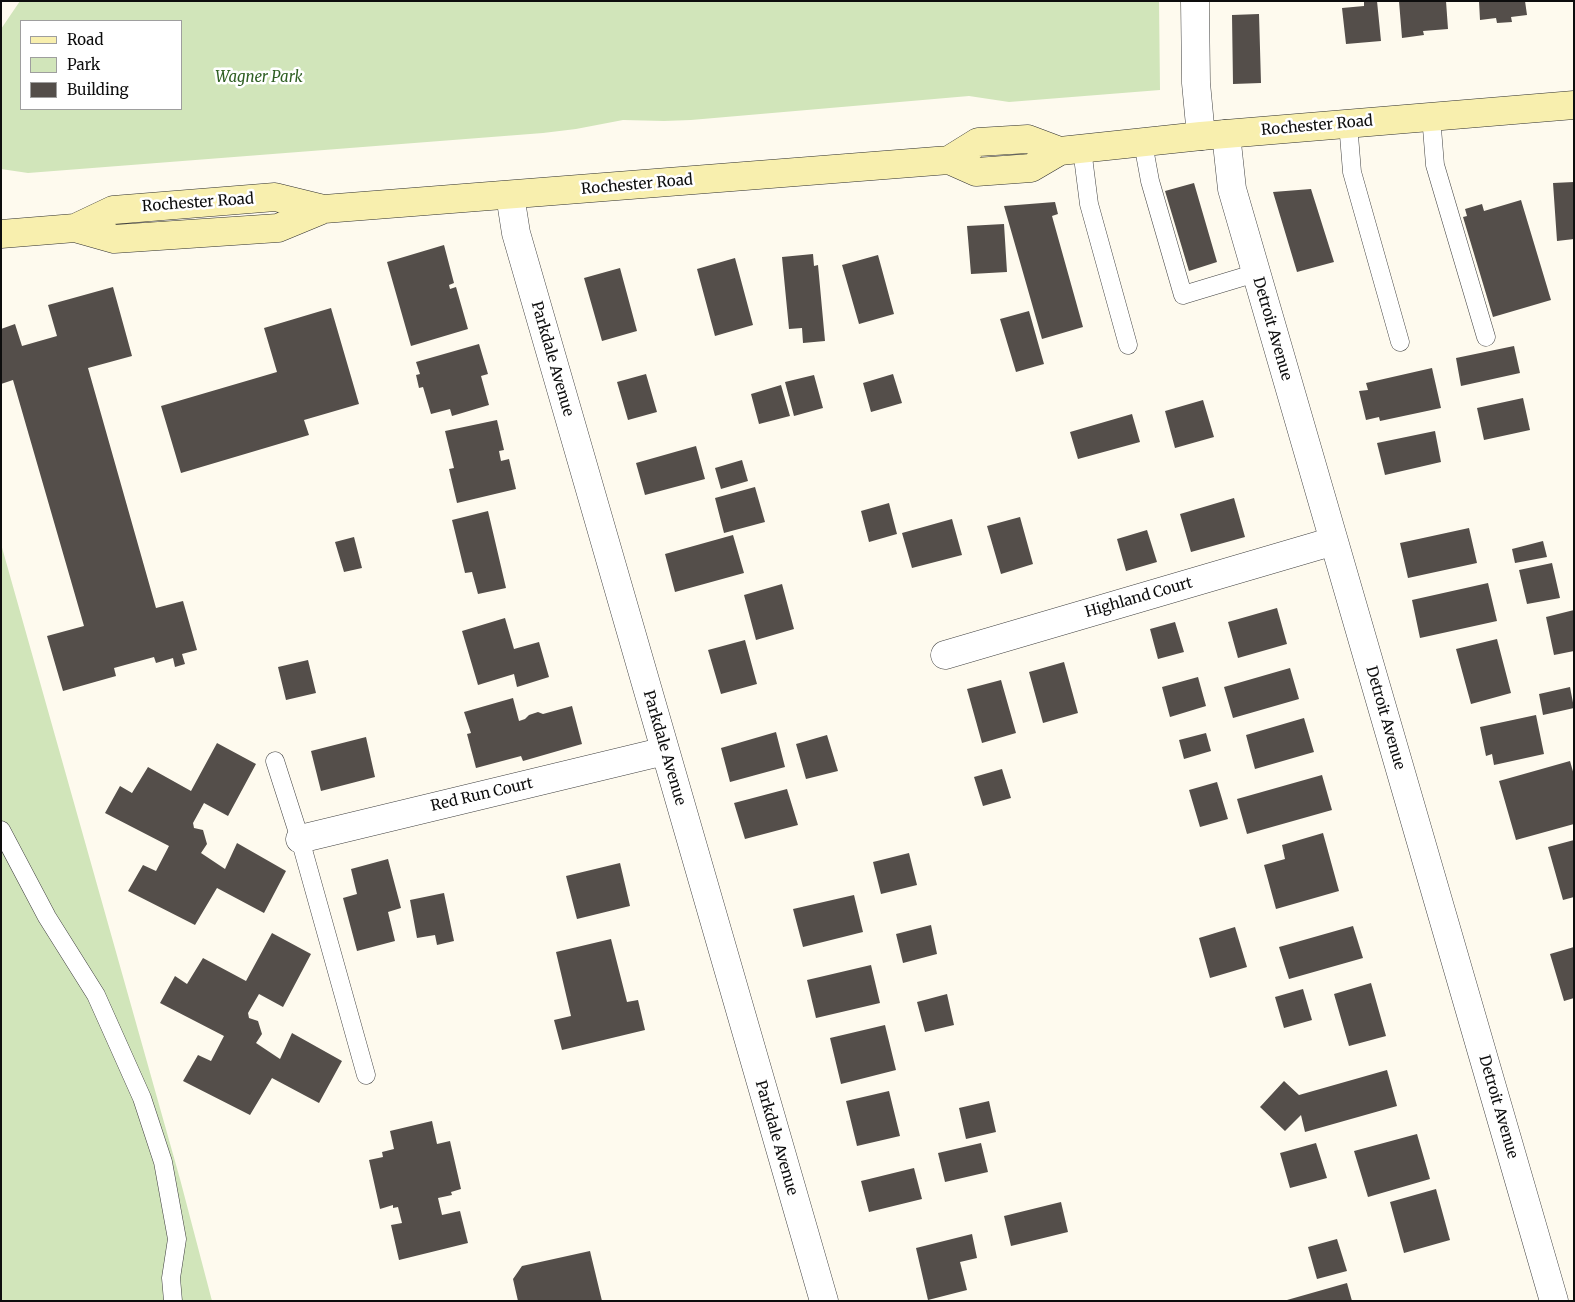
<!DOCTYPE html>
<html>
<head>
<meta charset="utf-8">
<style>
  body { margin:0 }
  #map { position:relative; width:1575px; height:1302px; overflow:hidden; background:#fefaee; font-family:Merriweather,serif }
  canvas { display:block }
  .frame { position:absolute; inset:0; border:2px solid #0d0d0d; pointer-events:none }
  .legend { position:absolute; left:20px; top:20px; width:162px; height:90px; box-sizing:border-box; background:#fff; border:1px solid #9e9e9e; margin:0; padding:6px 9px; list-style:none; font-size:15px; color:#0d0d0d }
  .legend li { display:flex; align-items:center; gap:10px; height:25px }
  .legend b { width:25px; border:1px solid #9e9e9e }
</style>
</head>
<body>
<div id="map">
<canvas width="1575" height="1302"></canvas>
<div class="frame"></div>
<ul class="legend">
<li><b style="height:6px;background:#f8efae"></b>Road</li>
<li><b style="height:14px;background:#d1e5ba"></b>Park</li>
<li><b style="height:14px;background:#544e4a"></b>Building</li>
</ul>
</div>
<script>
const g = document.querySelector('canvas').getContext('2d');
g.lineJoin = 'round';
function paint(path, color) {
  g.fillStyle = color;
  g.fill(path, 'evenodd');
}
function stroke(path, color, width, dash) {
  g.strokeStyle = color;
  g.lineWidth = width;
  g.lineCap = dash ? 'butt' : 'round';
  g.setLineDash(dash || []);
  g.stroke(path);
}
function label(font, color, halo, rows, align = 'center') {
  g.font = font + ' Merriweather,serif';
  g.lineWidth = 5;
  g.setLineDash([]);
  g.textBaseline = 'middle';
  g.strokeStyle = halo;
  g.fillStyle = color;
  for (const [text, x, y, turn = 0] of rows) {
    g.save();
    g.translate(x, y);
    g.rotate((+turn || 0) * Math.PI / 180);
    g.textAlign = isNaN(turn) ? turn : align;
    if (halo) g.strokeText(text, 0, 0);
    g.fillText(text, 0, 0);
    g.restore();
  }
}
const green = new Path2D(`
  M20,1H1159L1160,90L1009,102L969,96L691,120L664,121L623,120L576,129L543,133L28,173L1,169V29ZM21,21H181V109H21Z
  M1,544L180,1179L212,1301H1Z`);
const building = new Path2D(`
  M1364,1H1377L1381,41L1346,44L1342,8L1364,6Z
  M1399,1H1446L1448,29L1423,31L1424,35L1402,38Z
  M1479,1H1525L1527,15L1511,17L1512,22L1497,23L1496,18L1480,20Z
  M1259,14L1261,83L1233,84L1232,15Z
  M1574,182V239L1557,241L1553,183Z
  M1194,183L1217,262L1189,271L1165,191Z
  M1311,189L1334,262L1297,272L1273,192Z
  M1521,200L1551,300L1493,317L1463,217L1467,216L1465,209L1482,204L1484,211Z
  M1055,202L1058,214L1052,216L1083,327L1042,339L1004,206Z
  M1004,224L1007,272L971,274L967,226Z
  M444,245L454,283L449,285L450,289L456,287L468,329L411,346L387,262Z
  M813,254L814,266L818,265L825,341L803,343L802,328L789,329L782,257Z
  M878,255L894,314L859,324L842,265Z
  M735,258L753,325L715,336L697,269Z
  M620,268L637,331L602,341L584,278Z
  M113,287L132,356L88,368L156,608L183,601L197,650L182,654L185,664L175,667L173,658L156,663L154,657L114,668L116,676L63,691L47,636L84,626L13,380L1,384V329L15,324L22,346L57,336L48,305Z
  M331,308L359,404L304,420L309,435L181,473L161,406L277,372L264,328Z
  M1029,311L1044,364L1016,372L1000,319Z
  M479,344L488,374L481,376L489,405L452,416L450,409L431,414L423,387L419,388L416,375L420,374L416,362Z
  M1514,346L1520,373L1461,386L1456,358Z
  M1432,368L1441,408L1380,421L1379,417L1366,420L1359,391L1368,390L1366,383Z
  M646,374L657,412L628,420L617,382Z
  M893,374L902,403L871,412L863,383Z
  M814,375L823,408L794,416L785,382Z
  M781,385L790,416L759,424L751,394Z
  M1523,398L1530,430L1484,440L1477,408Z
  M1203,400L1214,437L1175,448L1165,411Z
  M1132,414L1140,442L1078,459L1070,432Z
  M497,420L504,450L499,451L501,461L509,459L516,489L457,503L449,469L454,468L445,431Z
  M1435,431L1441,462L1385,475L1377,443Z
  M696,446L705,479L645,495L636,463Z
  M742,460L748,481L721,489L715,468Z
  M755,487L765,522L724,533L715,498Z
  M1234,498L1245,537L1191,552L1180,514Z
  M889,503L897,534L869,542L861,511Z
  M488,511L506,588L478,594L472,572L465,573L452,520Z
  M1020,517L1033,564L1001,574L987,526Z
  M952,519L962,555L912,568L902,533Z
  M1469,528L1477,563L1408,578L1400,543Z
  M1147,530L1157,562L1126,571L1117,539Z
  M733,535L744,573L675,592L665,554Z
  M354,537L362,568L344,572L335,542Z
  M1543,541L1547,557L1515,563L1512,549Z
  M1552,563L1560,598L1527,604L1519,570Z
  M1488,583L1497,621L1420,638L1412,600Z
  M782,584L794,629L756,640L744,595Z
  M1277,608L1287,644L1238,658L1228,622Z
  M1574,610V651L1554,655L1546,617Z
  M505,618L514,649L539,642L549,677L517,687L514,674L478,685L462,631Z
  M1175,622L1184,652L1158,659L1150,629Z
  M1497,639L1511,693L1471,704L1456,649Z
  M745,640L757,684L721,694L708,650Z
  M308,660L316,693L286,700L278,667Z
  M1064,662L1078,713L1043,723L1029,672Z
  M1290,668L1299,699L1233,718L1224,687Z
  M1198,677L1206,706L1170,717L1162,687Z
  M1001,680L1016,733L982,743L967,689Z
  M1570,687L1574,708L1543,715L1539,694Z
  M513,698L519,721L525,719L529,715L538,712L543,714L572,706L582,744L523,761L521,756L476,768L467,734L471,733L464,712Z
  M1536,715L1544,754L1494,765L1492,754L1486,756L1480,727Z
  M1304,718L1314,752L1255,769L1246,735Z
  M776,732L785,767L730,782L721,748Z
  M1206,733L1211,751L1184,759L1179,740Z
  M827,735L838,771L806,779L796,744Z
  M366,737L375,777L321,791L311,751Z
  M217,743L256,764L228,816L204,803L193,823L194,828L203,830L207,844L201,853L225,869L237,843L286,871L264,913L217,888L195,925L128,891L143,865L156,871L169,846L105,813L120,786L132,793L148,767L191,791Z
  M1570,761L1574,775V824L1516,840L1499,781Z
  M1002,769L1011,798L983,806L974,777Z
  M1322,775L1332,810L1247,834L1237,799Z
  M1217,782L1228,819L1200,827L1189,790Z
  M787,789L798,825L745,839L734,803Z
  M1323,833L1339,891L1276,909L1264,865L1285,859L1282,845Z
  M1574,840V897L1563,900L1548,847Z
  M909,853L917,885L881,894L873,862Z
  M388,859L401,908L388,912L395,941L357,951L343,898L357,894L351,869Z
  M620,863L630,906L577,919L566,876Z
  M444,893L454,941L437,945L435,935L417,938L410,900Z
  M854,895L863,932L803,947L793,909Z
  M931,925L937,954L903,963L896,934Z
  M1353,926L1363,958L1289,979L1279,947Z
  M1235,927L1247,967L1210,978L1199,938Z
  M272,933L311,954L283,1007L259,994L248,1013L249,1018L258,1021L262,1034L256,1043L280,1059L292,1033L342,1061L319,1103L272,1078L250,1115L183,1081L198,1055L211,1061L224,1036L160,1003L175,976L187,984L203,958L246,981Z
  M611,939L627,1002L638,1000L645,1030L562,1050L554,1020L571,1016L556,952Z
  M1574,947V998L1564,1001L1550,954Z
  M871,965L880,1003L816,1018L807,980Z
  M1371,983L1386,1036L1349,1046L1334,994Z
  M1303,989L1312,1020L1284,1028L1275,997Z
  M947,994L954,1025L925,1032L917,1002Z
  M885,1025L896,1070L841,1084L830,1038Z
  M1387,1070L1397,1106L1305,1132L1301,1115L1285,1131L1260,1107L1284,1081L1299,1095Z
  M889,1091L900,1136L857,1146L846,1101Z
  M989,1101L996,1132L966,1139L959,1108Z
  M432,1121L437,1144L450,1141L461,1189L451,1192L452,1195L438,1198L442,1215L460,1211L468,1243L399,1260L391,1225L402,1223L398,1207L393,1208V1205L380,1209L369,1160L383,1157L382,1152L394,1149L390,1131Z
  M1417,1134L1430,1179L1368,1197L1354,1151Z
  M981,1143L988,1172L945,1182L938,1153Z
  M1316,1143L1327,1178L1290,1188L1280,1153Z
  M914,1168L922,1199L869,1212L861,1181Z
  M1436,1189L1450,1240L1404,1253L1390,1202Z
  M1061,1202L1068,1232L1011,1246L1004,1216Z
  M972,1234L977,1258L960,1262L967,1290L928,1300L916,1248Z
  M1337,1239L1347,1271L1317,1279L1308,1247Z
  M590,1251L602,1301H518L513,1279L522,1266Z
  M1347,1283L1352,1301H1287V1300Z`);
const service = new Path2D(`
  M1431,116L1435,165L1486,337
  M1348,123L1352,172L1400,342
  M1143,143L1150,181L1183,295L1256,273
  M1082,149L1089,204L1128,345
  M275,761L300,839L366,1075
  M1,830L47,917L96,995L142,1098L163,1162L177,1239L171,1278L173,1301`);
const minor = new Path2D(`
  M1195,1L1196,83L1201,136
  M1226,134L1232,189L1554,1301
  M510,195L516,233L824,1301
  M945,655L1334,541
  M300,839L665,751`);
const secondary = new Path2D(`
  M949,160L978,142L1028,139L1060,151
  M75,228L113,210L275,197L324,209L949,160L976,172L1031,168L1060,151L1201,136L1574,105
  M1,234L75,228L114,239L278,228L324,209`);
const parkNames = [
  ["Wagner Park",259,78]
];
const streetNames = [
  ["Rochester Road",1317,126,-5],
  ["Rochester Road",637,185,-5],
  ["Rochester Road",198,203,-4],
  ["Detroit Avenue",1272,329,74],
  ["Parkdale Avenue",552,359,74],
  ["Highland Court",1139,598,-16],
  ["Detroit Avenue",1385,718,74],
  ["Parkdale Avenue",664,748,74],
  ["Red Run Court",482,795,-13],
  ["Detroit Avenue",1498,1107,74],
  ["Parkdale Avenue",776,1138,74]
];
paint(green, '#d1e5ba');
paint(building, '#544e4a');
stroke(service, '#404040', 19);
stroke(minor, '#404040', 29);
stroke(secondary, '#2f2f2f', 29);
stroke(service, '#fff', 18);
stroke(minor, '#fff', 28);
stroke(secondary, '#f8efae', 28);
label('italic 15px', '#2f5f23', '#fff', parkNames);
label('15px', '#0d0d0d', '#fff', streetNames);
</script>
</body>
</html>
